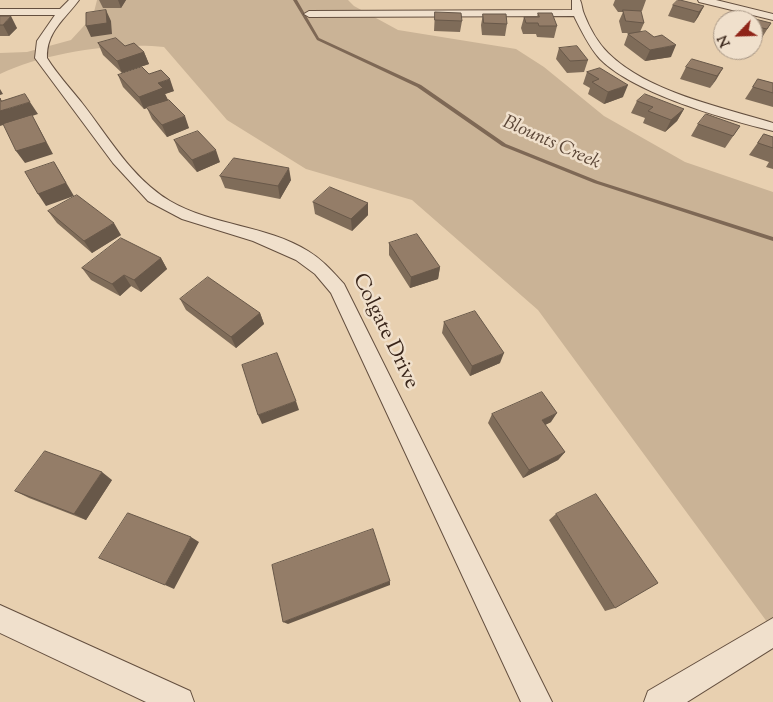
<!DOCTYPE html>
<html>
<head>
<meta charset="utf-8">
<style>
  body { margin:0 }
  #map { position:relative; width:773px; height:702px; overflow:hidden; background:#e8d0b0; font-family:"Sorts Mill Goudy",serif }
  canvas { display:block }
  .north { position:absolute; left:713px; top:10px; width:50px; height:50px; box-sizing:border-box; background:#f0e0cc; border:1px solid #a69584; border-radius:50%; rotate:246deg; font-size:14px; font-weight:700; line-height:20px; text-align:center; color:#382419 }
  .north::after { content:''; display:block; margin:auto; width:18px; height:22px; background:#8f2418; clip-path:polygon(50% 0,100% 100%,50% 72%,0 100%) }
</style>
</head>
<body>
<div id="map">
<canvas width="773" height="702"></canvas>
<div class="north">N</div>
</div>
<script>
const g = document.querySelector('canvas').getContext('2d');
g.lineJoin = 'round';
function paint(path, color) {
  g.fillStyle = color;
  g.fill(path, 'evenodd');
}
function stroke(path, color, width, dash) {
  g.strokeStyle = color;
  g.lineWidth = width;
  g.lineCap = dash ? 'butt' : 'round';
  g.setLineDash(dash || []);
  g.stroke(path);
}
function label(font, color, halo, rows, align = 'center') {
  g.font = font + ' "Sorts Mill Goudy",serif';
  g.lineWidth = 5;
  g.setLineDash([]);
  g.textBaseline = 'middle';
  g.strokeStyle = halo;
  g.fillStyle = color;
  for (const [text, x, y, turn = 0] of rows) {
    g.save();
    g.translate(x, y);
    g.rotate((+turn || 0) * Math.PI / 180);
    g.textAlign = isNaN(turn) ? turn : align;
    if (halo) g.strokeText(text, 0, 0);
    g.fillText(text, 0, 0);
    g.restore();
  }
}
const green = new Path2D(`
  M97,0H348L354,6L398,30L516,49L544,67L604,116L685,162L773,192V630L538,310L412,200L306,169L227,120L164,47C116,42 44,53 0,74V53L27,52L71,40L93,16Z`);
const stream = new Path2D(`
  M293,0H297L319,38L421,85L506,144L598,181L773,237V241L594,183L502,146L417,87L317,40Z`);
const minor = new Path2D(`
  M69,0H79C65,19 46,32 47,58C57,74 70,88 82,103C108,136 132,179 170,201C213,226 266,225 308,251C323,260 333,272 344,284L552,702H521L331,293L315,274L296,260L253,241L182,219L148,201L113,163L35,58L37,41L55,15H0V9H60Z
  M572,0H580C582,4 582,10 584,14C589,27 598,43 608,53C647,92 721,107 773,123V131C725,119 635,94 600,59C589,47 581,30 574,16L309,17L304,14L309,11L572,10Z
  M698,0H716L773,14V20L699,2Z
  M0,605L190,691L194,702H146L0,633Z
  M773,618V648L687,702H644L648,691Z`);
const wall = new Path2D(`
  M99,0H126L121,8H103Z
  M615,0H646L642,11H640L644,23L640,32L671,57L645,61L624,45L628,34L630,33H622L619,21L623,12H618L613,5Z
  M673,5L704,6L698,17L694,23L668,16Z
  M435,12L462,21L460,32L434,31Z
  M538,13L557,26L554,38L537,37L536,34H523L521,28L524,17H537Z
  M483,14L507,24L505,36L482,35L481,25Z
  M0,16L17,28L9,36H0Z
  M753,20L771,23L760,41L753,39Z
  M98,43L125,46L144,52L149,64L122,73L103,55Z
  M559,48L588,60L584,72L567,73L556,59Z
  M686,67L723,68L710,88L680,79Z
  M600,68L623,97L604,104L588,94L590,88L583,84L587,72Z
  M149,74L174,91L165,94L168,100L189,128L167,137L152,119L147,108L144,109L123,87L118,75Z
  M758,79L773,83V107L745,99Z
  M637,101L684,109L677,121L665,132L643,123L645,118L631,113Z
  M698,124L740,126L725,148L691,136Z
  M764,134L773,137V169L766,167L769,162L749,155Z
  M174,140L220,162L197,172L179,152Z
  M220,176L291,180L280,199L225,188Z
  M313,202L368,203V215L352,231L315,214Z
  M48,211L121,235L92,253L57,223Z
  M389,243L440,267L438,279L410,288L389,255Z
  M161,258L167,269L141,292L131,286L120,296L91,280L82,268Z
  M180,299L260,313L264,324L236,348L186,310Z
  M444,322L500,363L470,376L442,333Z
  M492,414L551,422L545,425L565,452L558,460L523,478L488,423Z
  M112,480L86,520L29,498L15,491Z
  M556,514L615,608L605,611L549,520Z`);
const shadedWall = new Path2D(`
  M118,0H126L121,8Z
  M704,6L698,17L694,23L699,12Z
  M106,10L111,21L112,34L91,37L86,26Z
  M11,16L17,28L9,36L3,25Z
  M676,45L671,57L645,61L650,50Z
  M144,52L149,64L122,73L117,61Z
  M723,68L716,80L710,88L717,76Z
  M170,79L174,91L165,94L168,100L144,109L139,97L158,83Z
  M628,85L623,97L604,104L608,92Z
  M0,89L3,94L0,95Z
  M0,98L7,109L30,102L38,114L32,116L39,128L53,154L25,163L16,151L32,116L0,126V111L1,101Z
  M684,109L677,121L665,132L671,120Z
  M185,116L189,128L167,137L162,125Z
  M216,150L220,162L197,172L192,160Z
  M54,162L74,196L46,206L38,194Z
  M289,168L291,180L280,199L278,186Z
  M368,203V215L352,231L351,219Z
  M114,223L121,235L92,253L84,241Z
  M161,258L167,269L141,292L134,280Z
  M440,267L438,279L410,288L411,277Z
  M124,275L131,286L120,296L112,284Z
  M260,313L264,324L236,348L231,337Z
  M504,353L500,363L470,376L472,366Z
  M296,401L299,410L262,424L258,415Z
  M557,413L551,422L537,429L542,420Z
  M565,452L558,460L523,478L529,470Z
  M102,472L112,480L86,520L74,514Z
  M191,537L199,542L174,589L165,585Z
  M390,581V585L288,624L283,622Z`);
const building = new Path2D(`
  M678,0H680L704,6L699,12L673,5Z
  M106,10L107,23L86,26V13Z
  M623,10L641,11L644,23L626,21Z
  M435,12L461,13L462,21L435,20Z
  M538,13H552L557,26H539L538,23H526L524,17H539Z
  M483,14H506L507,24L484,23Z
  M0,16H11L3,25H0Z
  M743,16L771,23L767,29L753,26V20H740Z
  M646,31L654,37L662,35L676,45L650,50L628,34Z
  M116,38L125,46L134,43L144,52L117,61L98,43Z
  M577,46L588,60L570,61L559,48Z
  M692,59L723,68L717,76L686,67Z
  M142,67L149,74L161,70L170,79L158,83L163,88L139,97L118,75Z
  M600,68L628,85L608,92L592,82L599,79L587,72Z
  M758,79L773,83V93L753,87Z
  M25,94L30,102L0,111V98L1,101Z
  M645,94L684,109L671,120L648,111L653,107L637,101Z
  M169,100L185,116L162,125L146,107Z
  M706,114L740,126L733,136L698,124Z
  M32,115L46,142L16,151L3,124Z
  M198,131L216,150L192,160L174,140Z
  M764,134L773,137V148L758,143Z
  M234,158L289,168L278,186L220,176Z
  M54,162L66,183L38,194L25,172Z
  M330,187L368,203L351,219L313,202Z
  M77,195L114,223L84,241L48,211Z
  M417,234L440,267L411,277L389,243Z
  M121,238L161,258L134,280L124,275L112,284L82,268Z
  M208,277L260,313L231,337L180,299Z
  M475,311L504,353L472,366L444,322Z
  M277,353L296,401L258,415L242,365Z
  M542,392L557,413L542,420L565,452L529,470L492,414Z
  M45,451L102,472L74,514L15,491Z
  M596,494L658,583L615,608L556,514Z
  M128,513L191,537L165,585L99,558Z
  M373,529L390,581L283,622L272,565Z`);
const farWaternames = [
  ["Blounts Creek",551,144,24]
];
const streetNames = [
  ["Colgate Drive",384,332,64]
];
paint(green, '#cab396');
paint(stream, '#7e6855');
stroke(minor, '#644f3f', 2);
paint(minor, '#f0e0cc');
paint(wall, '#7f6c59');
paint(shadedWall, '#685849');
paint(building, '#947d68');
stroke(building, '#685849', 1);
label('italic 19px', '#5b4637', '#f0e0cc', farWaternames);
label('21px', '#382419', '#f0e0cc', streetNames);
</script>
</body>
</html>
